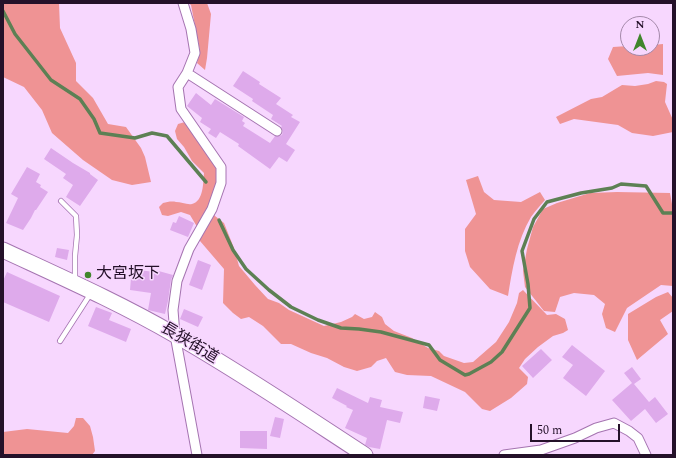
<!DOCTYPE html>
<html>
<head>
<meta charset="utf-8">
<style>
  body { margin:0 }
  #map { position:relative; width:676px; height:458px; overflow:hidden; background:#f7d7fe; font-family:Spectral,serif }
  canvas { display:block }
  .frame { position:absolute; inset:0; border:4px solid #241129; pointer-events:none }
  .north { position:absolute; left:620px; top:16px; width:40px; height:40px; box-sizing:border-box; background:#f7d7fe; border:1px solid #a388a9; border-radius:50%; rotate:0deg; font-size:11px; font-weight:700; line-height:16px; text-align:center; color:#241129 }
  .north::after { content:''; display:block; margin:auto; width:14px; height:18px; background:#40862c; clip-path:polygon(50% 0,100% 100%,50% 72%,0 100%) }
  .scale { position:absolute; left:530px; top:424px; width:90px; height:18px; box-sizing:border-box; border:2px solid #241129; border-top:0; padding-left:5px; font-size:12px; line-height:14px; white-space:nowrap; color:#241129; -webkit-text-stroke:3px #f7d7fe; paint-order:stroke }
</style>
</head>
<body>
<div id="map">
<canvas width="676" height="458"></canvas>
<div class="frame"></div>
<div class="north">N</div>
<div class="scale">50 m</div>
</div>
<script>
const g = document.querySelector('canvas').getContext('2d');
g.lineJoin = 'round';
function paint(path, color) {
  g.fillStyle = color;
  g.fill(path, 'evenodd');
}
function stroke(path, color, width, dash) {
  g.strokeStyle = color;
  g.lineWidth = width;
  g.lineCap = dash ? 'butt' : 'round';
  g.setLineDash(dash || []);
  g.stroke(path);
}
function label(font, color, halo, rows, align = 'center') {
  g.font = font + ' Spectral,"Noto Sans JP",serif';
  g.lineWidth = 3;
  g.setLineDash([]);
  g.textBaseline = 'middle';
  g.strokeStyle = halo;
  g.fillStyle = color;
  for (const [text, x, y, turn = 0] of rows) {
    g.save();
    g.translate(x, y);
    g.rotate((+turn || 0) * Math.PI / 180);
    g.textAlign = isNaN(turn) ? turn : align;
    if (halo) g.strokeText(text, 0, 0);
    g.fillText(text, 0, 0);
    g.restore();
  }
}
const green = new Path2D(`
  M3,3H59L60,28L76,63V81L93,98L108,124L126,127L141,148L145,157L151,182L132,185L112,180L83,160L52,133L42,110L24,87L3,77Z
  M188,3H207L211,14L207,58L205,70L197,63L200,51L191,5Z
  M663,44V75L648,73L617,76L608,59L613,47L628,46V48H652V45Z
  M656,81L664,82L667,84L665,102L673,120V132L653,136L632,133L618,125L574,119L560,124L556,117L591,99L602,97L622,85L635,86L648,84Z
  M185,122L202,148L215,163L217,169V185L210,204L215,216L224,223L234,248L239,266L255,285L268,299L279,303L289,310L324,326L341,322L352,317L355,314L364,319L372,317L375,312L382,317L385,324L394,331L412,338L428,348L439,351L444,356L464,363L473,362L496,342L509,322L517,303L519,293L523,290L547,315L556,314L565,319L568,330L563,333L553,336L538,347L525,359L519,368L528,377L527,384L511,398L490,411L482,409L465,392L431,376L407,375L395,372L386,358L377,361L371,367L357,371L344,367L327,358L311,353L291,344H281L263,326L249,317L241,319L233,313L223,303L224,269L200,241L196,225L190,215L181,212L168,216L162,215L159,207L163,203C167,202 172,201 176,202C181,202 187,205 192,204C204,201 203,182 204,173L192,161L184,147L177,139L175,131L178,124Z
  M478,176L484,192L494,200L521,202L540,192L545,200C540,206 535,211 531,217C517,240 512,270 508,296L490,289L470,267L465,251V229L476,214L466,180Z
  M617,192L670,193L672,204L673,214V286L661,285L627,308L615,332L606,328L602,314L605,304L594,295L574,293L560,297L555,312L544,311L525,287L523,271L527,249L533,227L543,209L557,203L590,193Z
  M668,292L673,298V311L660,320L668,334L637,360L628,340V314L656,297Z
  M76,418H83L90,426L93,437L95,451L92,455H3V432L27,429L68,433L74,426Z`);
const stream = new Path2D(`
  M3,11L15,34L51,80L80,99L94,119L100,133L135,138L152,133L167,136L206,182
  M219,220L233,250L246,269L269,290L291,307L318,320L341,328L359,329L381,332L429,345L440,360L465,375L469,374L491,362L502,352L530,308L528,284L522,251L534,219L547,202L581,193L612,188L621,184L646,186L663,213H673`);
const building = new Path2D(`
  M243,71L260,82L259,84L281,98L276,104L293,115L291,117L300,122L286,144L295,150L287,162L279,157L270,169L238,146L239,144L220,132L216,138L208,133L211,129L200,122L202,118L187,106L196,93L211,105L215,99L244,117L242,121L245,123L243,126L270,143L275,136H279L282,135L283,131L281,127L282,126L271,119L273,115L252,101L253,99L233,86Z
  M51,148L73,163L90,173V174L98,180L80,206L66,197L73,185L63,178L66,174L44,159Z
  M27,167L40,174L36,182L41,185L40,187L48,192L36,210H35L31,218L23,230L6,223L18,198L11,194Z
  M179,216L194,223L188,237L170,230L173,222L176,223Z
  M57,248L69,250L67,260L55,257Z
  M198,260L211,265L202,290L189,285Z
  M138,270L155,272V270L173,275L171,280L168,301L165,314L148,310L151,293L130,290L131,278L137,279Z
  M7,272L60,296L49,322L3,302V281Z
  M96,307L112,313L109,320L131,329L126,342L88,326Z
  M184,309L203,317L198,327L180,319Z
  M572,345L605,371L586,396L563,378L573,365L562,357Z
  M541,349L552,360L533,378L522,366Z
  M632,367L641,379L634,384L649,402L655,397L668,414L656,423L645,409L631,421L612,400L632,383L624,373Z
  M337,388L368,403L370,397L382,400L380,407L403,412L400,423L387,420L380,449L369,447L365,445L367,438L345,428L353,410L346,407L347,406L332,398Z
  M425,396L440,399L437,411L423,408Z
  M275,417L284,419L280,438L270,436Z
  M240,431H267V449L240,448Z`);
const service = new Path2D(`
  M61,201L76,216L77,235L75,256V280
  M60,341L91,293`);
const minor = new Path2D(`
  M183,3L191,29L195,53L187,73L178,87L181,109L221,167V183L212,209L189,249L177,281L173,310L175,335L197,455
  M187,73L277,131
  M504,455L541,450L575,438L596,428L614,423L629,431L638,438L646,455`);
const primary = new Path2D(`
  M3,250C61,277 120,303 175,335C240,372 302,414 365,455`);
const markers = [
  [88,275,4,"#40862c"]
];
const poiNames = [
  ["大宮坂下",96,275]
];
const streetNames = [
  ["長狭街道",189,344,31]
];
paint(green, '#ef9394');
stroke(stream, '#5d8054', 3.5);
paint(building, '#deaaeb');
stroke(service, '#a574b1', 6);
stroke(minor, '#a574b1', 11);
stroke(primary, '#a574b1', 17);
stroke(service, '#fff', 4.5);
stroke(minor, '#fff', 9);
stroke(primary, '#fff', 15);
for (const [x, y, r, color] of markers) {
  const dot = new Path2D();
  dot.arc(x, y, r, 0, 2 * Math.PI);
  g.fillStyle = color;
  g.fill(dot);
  stroke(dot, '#f7d7fe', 1.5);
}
label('16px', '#241129', '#f7d7fe', poiNames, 'left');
label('16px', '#241129', '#f7d7fe', streetNames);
</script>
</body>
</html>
